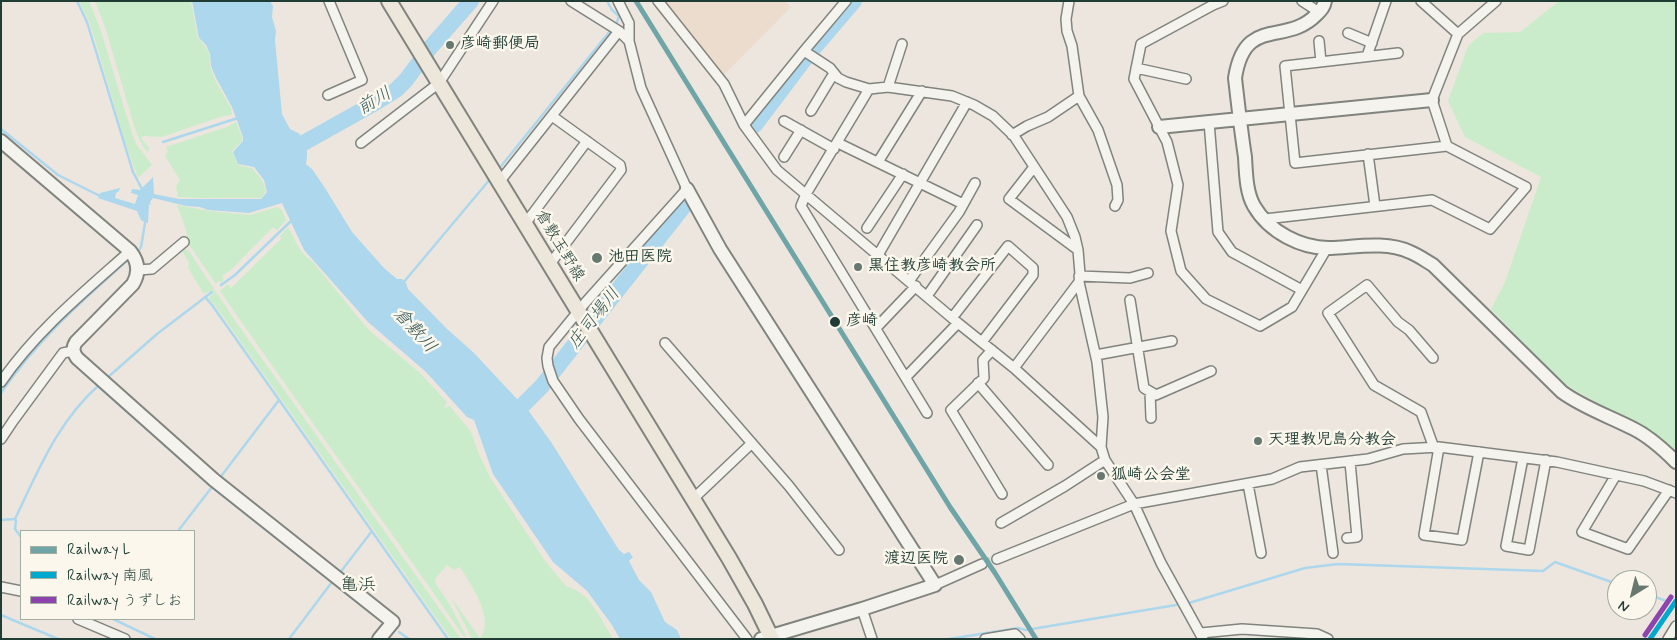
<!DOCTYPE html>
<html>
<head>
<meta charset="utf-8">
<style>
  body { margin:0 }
  #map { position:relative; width:1677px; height:640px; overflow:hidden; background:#ede6de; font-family:Mynerve,"Klee One",sans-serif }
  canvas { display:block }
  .frame { position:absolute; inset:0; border:2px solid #1f3d34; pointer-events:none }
  .legend { position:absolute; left:20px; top:530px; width:175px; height:90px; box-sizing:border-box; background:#fbf7ec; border:1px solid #a3ada2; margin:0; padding:6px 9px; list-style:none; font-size:15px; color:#1f3d34 }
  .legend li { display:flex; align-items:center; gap:10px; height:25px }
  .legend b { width:25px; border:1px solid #a3ada2 }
  .north { position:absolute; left:1607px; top:570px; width:50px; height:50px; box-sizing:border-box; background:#fbf7ec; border:1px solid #a3ada2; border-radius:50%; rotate:216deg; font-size:14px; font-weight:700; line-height:20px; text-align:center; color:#1f3d34 }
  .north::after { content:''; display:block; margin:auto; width:18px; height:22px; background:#677870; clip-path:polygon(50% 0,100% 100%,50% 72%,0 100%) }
</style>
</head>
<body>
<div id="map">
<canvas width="1677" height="640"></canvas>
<div class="frame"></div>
<ul class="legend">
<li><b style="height:6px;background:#70a5a8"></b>Railway L</li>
<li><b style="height:6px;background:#00a9ce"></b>Railway 南風</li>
<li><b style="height:6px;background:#8e44ad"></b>Railway うずしお</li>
</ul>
<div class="north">N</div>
</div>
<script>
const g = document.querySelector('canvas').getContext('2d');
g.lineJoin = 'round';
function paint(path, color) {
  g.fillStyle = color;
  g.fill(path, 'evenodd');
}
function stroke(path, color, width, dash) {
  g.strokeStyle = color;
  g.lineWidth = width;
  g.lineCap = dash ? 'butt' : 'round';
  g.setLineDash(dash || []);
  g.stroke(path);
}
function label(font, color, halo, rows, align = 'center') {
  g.font = font + ' Mynerve,"Klee One",sans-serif';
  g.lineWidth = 5;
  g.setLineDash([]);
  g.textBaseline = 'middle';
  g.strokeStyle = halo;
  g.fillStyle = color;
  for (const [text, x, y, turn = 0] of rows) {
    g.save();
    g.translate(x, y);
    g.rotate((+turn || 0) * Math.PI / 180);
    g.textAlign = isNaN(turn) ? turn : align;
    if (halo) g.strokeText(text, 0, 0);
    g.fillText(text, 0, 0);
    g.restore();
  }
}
const built = new Path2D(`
  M665,1H785L791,7L724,75Z`);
const green = new Path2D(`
  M79,1H89L101,31L126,114L136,144L152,165L138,178L125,142L90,23Z
  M95,1H191L198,38L205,46L209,53L210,66L215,80L231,108L232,115L223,116L162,137L144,136L141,138L150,149L147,152L140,141L135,129L105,27Z
  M1559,1H1676V451L1656,435L1562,383L1491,309L1505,282L1541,177L1465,137L1448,101L1468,46L1483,33L1520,32Z
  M236,122L242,137V141L232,151L238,165L252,168L262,180L266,191L261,198C233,197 205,199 178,197L176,186L180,180L165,156L168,151L166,147L227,127Z
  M177,205L210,211L250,215L277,207L282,210L286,220L277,230L273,227L232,269L222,276L224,280L221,283L219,281L216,284L190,246L187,240L186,230Z
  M288,227C296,241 299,253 313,262L368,329L421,374L447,402L444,408L450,406L471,432L479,454L490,477L545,561L566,586L576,590L587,598L598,613L613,639H472L450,596L480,638C496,619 470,584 460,567L454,570L447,565L435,579L436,584L450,605L466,636L464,637C384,521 300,407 220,291L228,284L231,288L281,239L280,236Z
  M183,248L189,251L236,322L461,639H451L214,304L208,299L213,293L215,294L212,289V291L204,294L188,268L189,263L182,250Z`);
const water = new Path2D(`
  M192,1H270L273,6L272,17L276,31L275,40L282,114L290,129L300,134L302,148L307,151V157L306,164L312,169L325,188L352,232L384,268L397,279H402L406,283L408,289L446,328L474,353L517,399L527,406L528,410L551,442L619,550L624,554L629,552L633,557L629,561L639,580L651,592L665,622L677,630L681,639H620L612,625L587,591L553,562L493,474L474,420L467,417L426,372L368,322L304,250L282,203L249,213L208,210L200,207L186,206L153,198L150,202L151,205L149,204L148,223L141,220L137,211L98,198L100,193L120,188L119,191L116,193L115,198L135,204L138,195L131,193L132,189L140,190L153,177L154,194L179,199H261L267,192L264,180L254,167L238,164L233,152L243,141V137L232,107L216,78L211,66L210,54L206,45L199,38Z`);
const stream = new Path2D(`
  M77,1L87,22L133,172L143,191
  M607,1L612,10L619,16L617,22
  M1,129L58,175L102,197
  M163,142L238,118
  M498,170L610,31
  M139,250L141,247L145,223V220
  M403,283L491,178
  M221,285L235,275L292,220
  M205,297L212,305L448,639
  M107,378L157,334L212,292
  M98,386L212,487L362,606
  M1,393C37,340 82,301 129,259
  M219,479L279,400
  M15,519L16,521L15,529L21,537
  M1,520L15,519C38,471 58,421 99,385
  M178,531L212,487
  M339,574L372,531
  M1647,594L1669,602
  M1189,603L1305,568L1338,564L1543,571L1555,562L1617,584
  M1,615L58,639
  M113,619L155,639
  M399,632L409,639
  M289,639L332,582
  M949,639L1018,628L1026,630L1176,605`);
const river = new Path2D(`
  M755,125L807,56L854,1
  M282,155L375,103L396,90L406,80L429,49L471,1
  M509,419L542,386L684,206`);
const streetTunnel = new Path2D(`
  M982,564L997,559`);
const street = new Path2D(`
  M571,1L619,31L629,41L641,88L687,189L585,303L549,347L547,358L548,366L553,381L579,419L747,639
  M618,1L629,23V41
  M658,1L724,84L744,125L777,170L958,323L1014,368L1101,447
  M1069,1L1066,19L1067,31L1072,46L1079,96L1098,130L1117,185L1118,200L1115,206
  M1223,1L1213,5L1141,44L1134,79L1167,142L1178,185L1171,231L1181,271L1206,299L1260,326L1292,307L1327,248
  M1302,1L1319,12
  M1421,1L1458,34
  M1348,33L1372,43
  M1319,41L1321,62
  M804,51L830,68L838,78L846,82L869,89L888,87L952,96L974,105L993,116L1014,136L1067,217L1075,237L1078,250L1080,274L1079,282L1097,362L1103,417L1101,447L1105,460L1134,504L1161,563L1203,639
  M1367,56L1386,1
  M1136,68L1186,79
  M888,87L902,44
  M869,89L806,194L801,206L927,413
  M328,95L362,80L329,1
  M811,111L834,73
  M784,121L834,149
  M1209,122L1218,232L1232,252L1302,290
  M744,125L804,51L846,1
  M1012,135L1027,126L1048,117L1079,96
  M361,143L439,83L493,1
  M838,143L963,204
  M1447,146L1432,100L1458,34L1496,1
  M1368,154L1375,206
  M784,157L801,130
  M878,162L922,91
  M1034,167L1009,199L1078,250
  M500,181L619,31
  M1265,219L1432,200L1490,229L1526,187L1447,146L1295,163L1285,66L1398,53
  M525,224L587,141
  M867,228L903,174
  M878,255L967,102
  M550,264L621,170L620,165L552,116
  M138,270L152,269L184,242
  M1079,276L1130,278L1148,273
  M909,281L959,212L975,183
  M927,296L977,225
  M1130,300L1144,388L1156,395L1211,371
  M952,318L1008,246L1033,268V275L982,342
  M876,328L916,286
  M665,343L789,486L839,550
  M992,350L983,360L984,378L951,410L1002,494
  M1096,355L1172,341
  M1433,358L1409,330L1398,322L1367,285L1328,313L1374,385L1421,412L1434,448
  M1014,368L1079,282
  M906,377L958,323
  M1,382C36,331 84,292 130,251
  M978,383L1048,465
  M1150,392L1151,418
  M1,439L13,421L63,353L73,351
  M1439,447L1424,535L1462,540L1479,452
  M1523,458L1506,546L1529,550L1546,460
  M1321,465L1333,553
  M1616,475L1582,532L1628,549L1669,490
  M1248,484L1261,553
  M693,499L752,443
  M1001,523L1065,486L1105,460
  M1347,538L1357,537L1350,462
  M997,559L1134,504L1272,479L1300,467L1368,459L1403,449L1439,447L1557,462L1644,481L1676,493
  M935,585L982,564
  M1,587L21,591
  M862,609L872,639
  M78,619L125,639
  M1201,633L1242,629L1317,634L1328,639
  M985,639L1015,634L1020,639
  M1668,639L1676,626`);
const secondary = new Path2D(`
  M1325,1C1324,7 1321,10 1317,14C1286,47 1245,14 1235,78C1238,104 1241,131 1245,157C1246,173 1246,192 1254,206C1269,232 1302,249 1331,248C1356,247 1386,241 1410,252C1418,255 1426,261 1433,265L1562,392C1584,408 1609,416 1634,429C1650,437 1663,449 1676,462
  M1159,127L1432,100
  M1,141L130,251C138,261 140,272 133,284L76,342C72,348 73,352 77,358L214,480L393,622L379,639
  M687,189L720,249L935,585L862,609L761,639`);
const primary = new Path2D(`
  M389,1L729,558L755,604L772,639`);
const rail1 = new Path2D(`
  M636,1L950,507L995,573L1036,639`);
const rail2 = new Path2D(`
  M1650,639L1676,601`);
const rail3 = new Path2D(`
  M1645,635L1671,597`);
const markers = [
  [450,45,5,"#677870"],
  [597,258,6,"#677870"],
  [858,267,5,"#677870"],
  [835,322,6,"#1f3d34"],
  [1258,441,5,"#677870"],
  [1101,476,5,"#677870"],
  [959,560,6,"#677870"]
];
const poiNames = [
  ["彦崎郵便局",460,45],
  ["池田医院",608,258],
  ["黒住教彦崎教会所",868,267],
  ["天理教児島分教会",1268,441],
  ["狐崎公会堂",1111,476],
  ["渡辺医院",948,560,"right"]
];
const streetNames = [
  ["倉敷玉野線",559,246,59]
];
const stopNames = [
  ["彦崎",846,322]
];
const waterNames = [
  ["前川",375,102,-31],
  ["庄司場川",595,319,-52],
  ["倉敷川",414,331,48]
];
const neighbourhoodNames = [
  ["亀浜",358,586]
];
paint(built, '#ebdcce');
paint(green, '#cbecca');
paint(water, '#add7ec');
stroke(stream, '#add7ec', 2.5);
stroke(river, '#add7ec', 16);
stroke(streetTunnel, '#c4c4bc', 9, [9, 4.5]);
stroke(street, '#81847e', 12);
stroke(secondary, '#81847e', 16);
stroke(primary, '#81847e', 18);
stroke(street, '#f5f3ee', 9);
stroke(secondary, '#f5f3ee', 12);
stroke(primary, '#ece6db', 14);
stroke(rail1, '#70a5a8', 5);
stroke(rail2, '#00a9ce', 5);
stroke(rail3, '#8e44ad', 5);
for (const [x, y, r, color] of markers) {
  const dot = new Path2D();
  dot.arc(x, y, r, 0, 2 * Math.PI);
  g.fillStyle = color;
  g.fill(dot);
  stroke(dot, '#fbf7ec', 2);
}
label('bold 16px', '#1f3d34', '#fbf7ec', poiNames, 'left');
label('16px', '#1f3d34', '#fbf7ec', streetNames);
label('bold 16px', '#1f3d34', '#fbf7ec', stopNames, 'left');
label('italic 18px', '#365a5a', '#fbf7ec', waterNames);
label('18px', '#1f3d34', '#fbf7ec', neighbourhoodNames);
</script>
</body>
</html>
